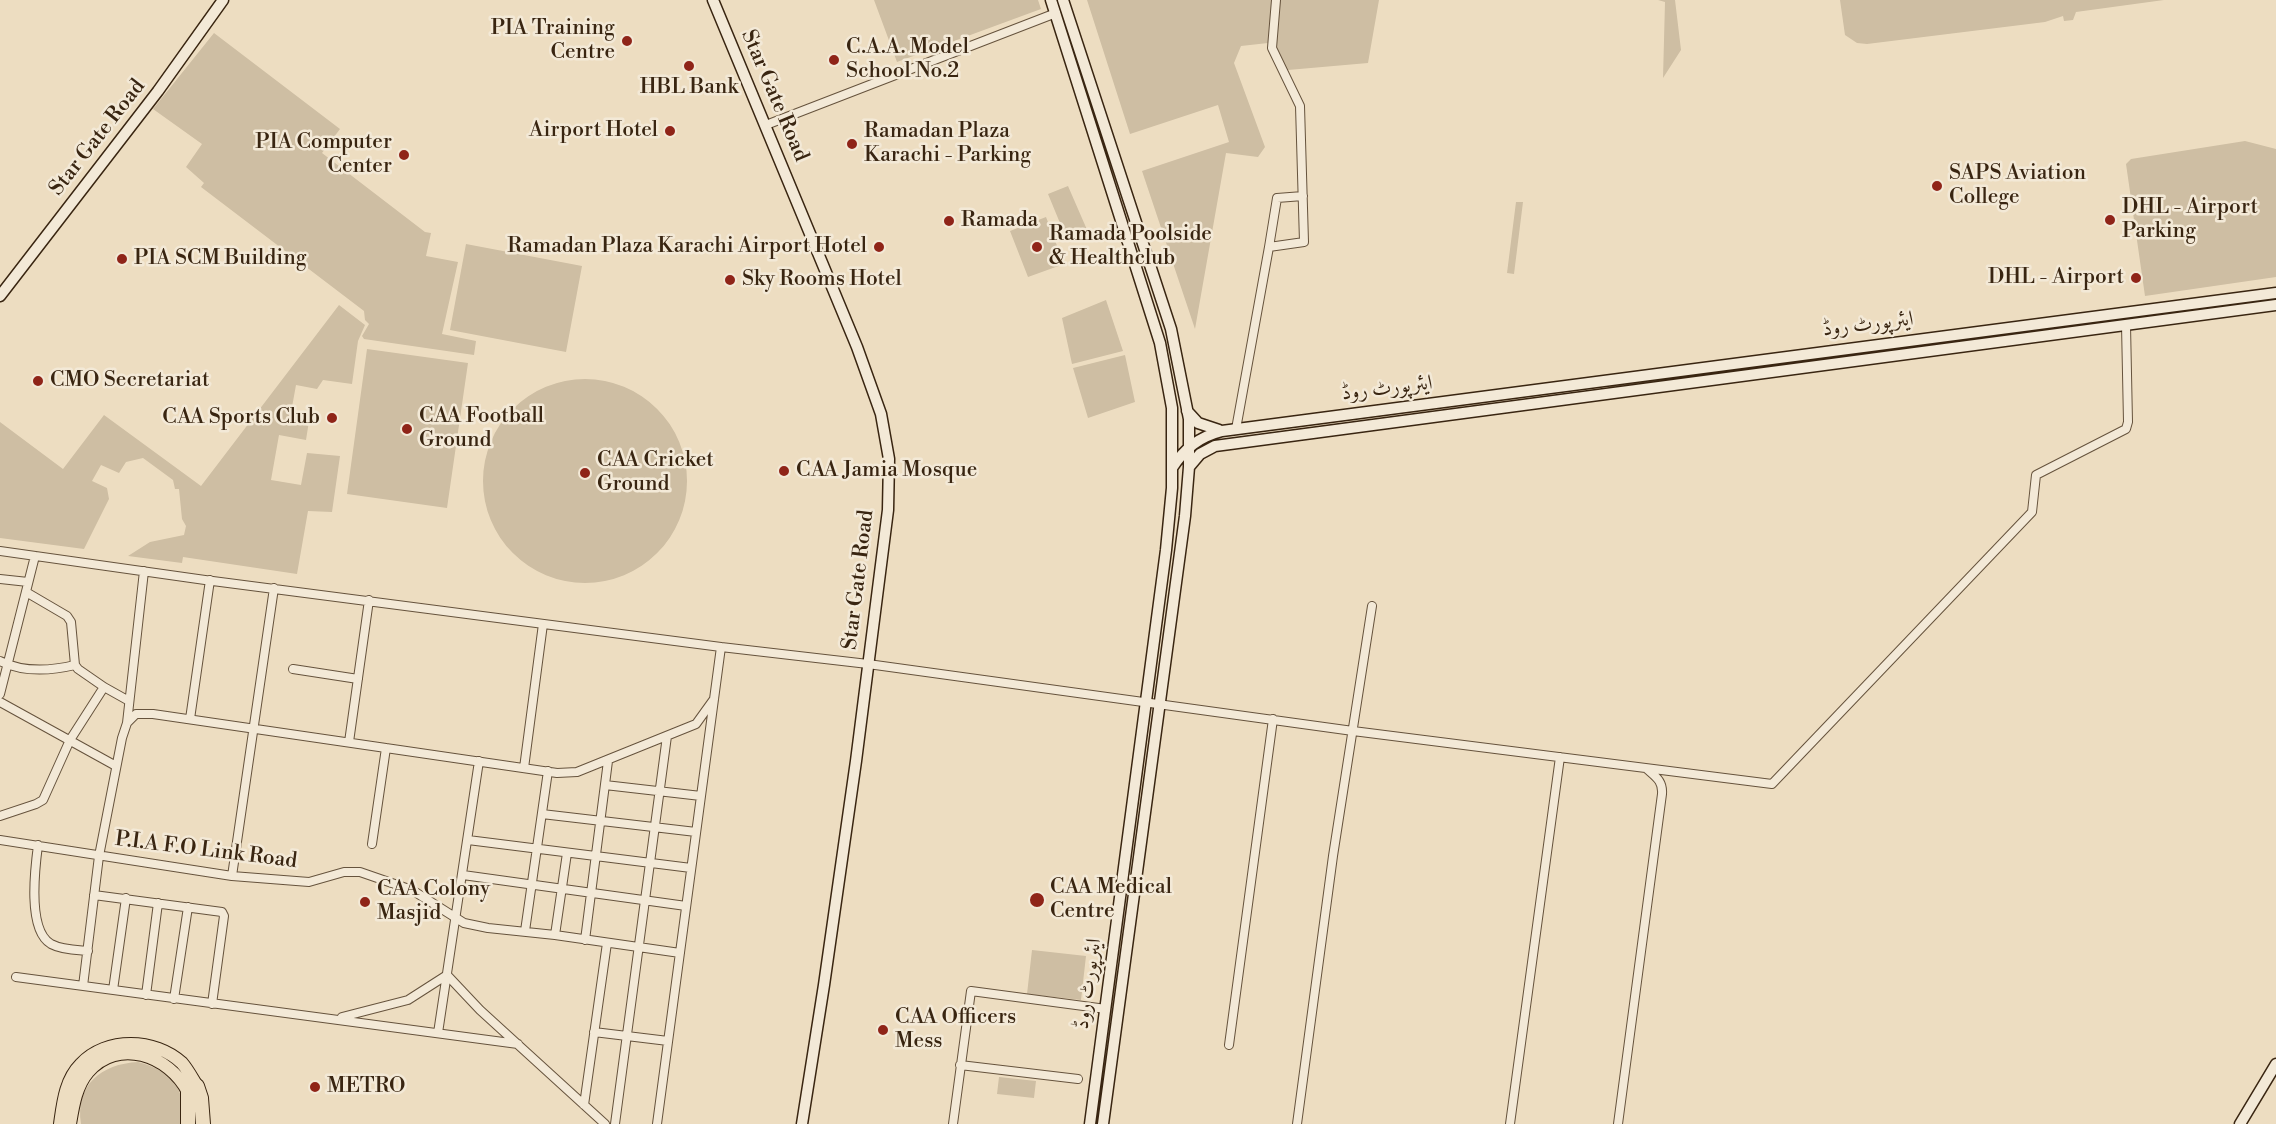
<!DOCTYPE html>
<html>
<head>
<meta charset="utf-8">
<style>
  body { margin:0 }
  canvas { display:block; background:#edddc1 }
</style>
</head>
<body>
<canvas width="2276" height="1124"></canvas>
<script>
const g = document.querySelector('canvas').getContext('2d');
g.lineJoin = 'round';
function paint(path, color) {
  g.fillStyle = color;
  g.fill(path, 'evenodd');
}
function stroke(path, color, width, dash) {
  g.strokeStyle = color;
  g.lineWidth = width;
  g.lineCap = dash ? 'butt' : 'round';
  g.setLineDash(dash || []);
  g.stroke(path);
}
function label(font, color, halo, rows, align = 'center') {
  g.font = font + ' "Libre Bodoni",Amiri,serif';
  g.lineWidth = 5;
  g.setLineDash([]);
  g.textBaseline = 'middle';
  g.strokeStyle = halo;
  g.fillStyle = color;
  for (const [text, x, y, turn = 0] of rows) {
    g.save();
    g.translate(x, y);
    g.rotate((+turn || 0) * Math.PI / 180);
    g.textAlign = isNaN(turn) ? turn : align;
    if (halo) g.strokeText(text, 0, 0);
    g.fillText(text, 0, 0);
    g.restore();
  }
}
const green = new Path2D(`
  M874,0H1038L1041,9L897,62Z
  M1087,0H1273L1268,43L1241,46L1234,63L1265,147L1258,157L1226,153L1195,329L1142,171L1229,142L1218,105L1130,134Z
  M1279,0H1379L1368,63L1288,70C1269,53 1277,22 1279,0Z
  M1675,0L1681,50L1663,78L1665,2L1658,0Z
  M1840,0H2164L2076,12L2073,20L2064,21L2063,16L2045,22L1867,44L1857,43L1845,35Z
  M214,33L340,129L322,153L425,232L431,233L426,256L458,262L442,334L476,341L474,355L364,339L362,336L369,324L365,320L364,311L201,187L204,183L186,167L202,144L153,109Z
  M2245,141L2276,149V277L2145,296L2126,164L2131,159Z
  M1068,186L1088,232L1067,240L1048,194Z
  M1516,202H1523L1514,274L1507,273Z
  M1046,217L1064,264L1028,277L1010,231Z
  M466,244L582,266L566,352L450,330Z
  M1106,300L1123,351L1072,364L1062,318Z
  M339,305L365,325L358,341L352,384L323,380L317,389L296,385L290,418L309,421L306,440L279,435L271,480L301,485L307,453L340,456L332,512L308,511L297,574L183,557L182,563L128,556L150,542L184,535L186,526L182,519L179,489H175L173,480L143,458L126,462L119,473L101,465L92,481L107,488L109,499L84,549L0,538V422L63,469L104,415L201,486Z
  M367,349L468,363L447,508L347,494Z
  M1125,355L1135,402L1088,418L1073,368Z
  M483 481a102 102 0 1 1 204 0a102 102 0 1 1-204 0Z
  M1032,950L1086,956L1081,1000L1027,994Z
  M138,1062C172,1071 186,1089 184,1124H81C75,1085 101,1064 138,1062Z
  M999,1077L1036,1081L1034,1098L997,1094Z`);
const street = new Path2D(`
  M766,125L1056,13
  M1269,247L1277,198L1303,196
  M1236,429L1269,247L1304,242L1300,106L1272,48L1276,0
  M0,551L205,580L721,647L868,664L1353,731L1772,784L2032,512L2036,475L2126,429L2128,422L2126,325
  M0,579L28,582
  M26,592L67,616L71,622L75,665L78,669L104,687L129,701
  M0,661C24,673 50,671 75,665
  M293,669L358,679
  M0,694L35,556
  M0,702L116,766
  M190,719L210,580
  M127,723L144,571
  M349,742L369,600
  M524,768L543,624
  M605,785L701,796
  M542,814L696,832
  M0,816L36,804L43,800L70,740L104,687
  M0,840L232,876L309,882L344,872H360L412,890L464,923L488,928L555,935L680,953
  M468,840L691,868
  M372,844L386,748
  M38,845C35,868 27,930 51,944C62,950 77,950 88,951
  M463,875L686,906
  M232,876L274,588
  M94,895L222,912L224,916L212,1004
  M525,931L548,771
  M555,935L567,853
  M585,940L608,761
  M16,977C183,1000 351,1021 518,1044
  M83,986L99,856L122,738L127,723L136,714H153L557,773L577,772L696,724L714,699
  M113,990L126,898
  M146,995L158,903
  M174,999L188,907
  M342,1017L408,1000L447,975L480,1010L605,1124
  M594,1032L668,1041
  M438,1033L479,761
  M1229,1045L1273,719
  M960,1065L1078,1079
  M584,1105L607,943
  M615,1124L667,736
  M657,1124L721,647
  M953,1124L971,991L1106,1009
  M1297,1124L1333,856L1372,606
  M1510,1124L1560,757
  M1618,1124L1662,794C1663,781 1656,777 1647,769`);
const secondary = new Path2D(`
  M713,0L857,347L881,414L889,459L888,510L856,761L824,985L802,1124
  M1051,0L1160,343L1172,408V488L1166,550L1090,1124
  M1063,0L1171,329L1189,419V467L1185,516L1103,1124
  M0,296L158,91L223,0
  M1187,411L1198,423L1219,430
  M1189,467L1200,454L1215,446L2276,305
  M1172,468C1185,448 1199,437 1222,431L2276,293
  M2240,1124L2276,1064`);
const primary = new Path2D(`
  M60,1124C63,1103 65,1080 81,1064C106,1037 155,1038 182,1063C188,1070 192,1078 197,1086
  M70,1124C73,1106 76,1086 88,1072C118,1037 169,1055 188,1092`);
const highway = new Path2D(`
  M197,1086L201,1098L203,1124
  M188,1092V1124`);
const markers = [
  [627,41,6,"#8f2418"],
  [834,60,6,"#8f2418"],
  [689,66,6,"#8f2418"],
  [670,131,6,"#8f2418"],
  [852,144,6,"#8f2418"],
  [404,155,6,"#8f2418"],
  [1937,186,6,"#8f2418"],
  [2110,220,6,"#8f2418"],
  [949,221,6,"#8f2418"],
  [879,247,6,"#8f2418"],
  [1037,247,6,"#8f2418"],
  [122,259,6,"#8f2418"],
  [2136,278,6,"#8f2418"],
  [730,280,6,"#8f2418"],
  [38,381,6,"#8f2418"],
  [332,418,6,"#8f2418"],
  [407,429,6,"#8f2418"],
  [784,471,6,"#8f2418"],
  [585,473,6,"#8f2418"],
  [1037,900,8,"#8f2418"],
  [365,902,6,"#8f2418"],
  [883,1030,6,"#8f2418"],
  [315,1087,6,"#8f2418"]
];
const poiNames = [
  ["PIA Training",615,29,"right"],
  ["Centre",615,53,"right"],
  ["C.A.A. Model",846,48],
  ["School No.2",846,72],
  ["HBL Bank",689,88,"center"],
  ["Airport Hotel",658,131,"right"],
  ["Ramadan Plaza",864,132],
  ["Karachi - Parking",864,156],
  ["PIA Computer",392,143,"right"],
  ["Center",392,167,"right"],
  ["SAPS Aviation",1949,174],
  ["College",1949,198],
  ["DHL - Airport",2122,208],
  ["Parking",2122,232],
  ["Ramada",961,221],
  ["Ramada Poolside",1049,235],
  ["& Healthclub",1049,259],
  ["Ramadan Plaza Karachi Airport Hotel",867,247,"right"],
  ["PIA SCM Building",134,259],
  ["DHL - Airport",2124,278,"right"],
  ["Sky Rooms Hotel",742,280],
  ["CMO Secretariat",50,381],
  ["CAA Football",419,417],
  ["Ground",419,441],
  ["CAA Sports Club",320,418,"right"],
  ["CAA Cricket",597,461],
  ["Ground",597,485],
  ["CAA Jamia Mosque",796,471],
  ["CAA Medical",1050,888],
  ["Centre",1050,912],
  ["CAA Colony",377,890],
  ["Masjid",377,914],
  ["CAA Officers",895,1018],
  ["Mess",895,1042],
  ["METRO",327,1087]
];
const streetNames = [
  ["Star Gate Road",774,96,67],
  ["Star Gate Road",98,138,-52],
  ["ایئرپورٹ روڈ",1868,325,-7],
  ["ایئرپورٹ روڈ",1387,389,-7],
  ["Star Gate Road",859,580,-83],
  ["P.I.A F.O Link Road",206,851,7],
  ["ایئرپورٹ روڈ",1089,984,-82]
];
paint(green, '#cebea3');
stroke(street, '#66533d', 10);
stroke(secondary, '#392511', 13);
stroke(primary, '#392511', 14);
stroke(highway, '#392511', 16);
stroke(street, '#f3e9d7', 8);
stroke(secondary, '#f3e9d7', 10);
stroke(primary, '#edddc1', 12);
stroke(highway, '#edddc1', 14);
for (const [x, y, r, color] of markers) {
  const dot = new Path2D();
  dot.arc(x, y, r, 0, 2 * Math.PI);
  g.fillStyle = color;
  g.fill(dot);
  stroke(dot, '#f3e9d7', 2);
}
label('21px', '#392511', '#f3e9d7', poiNames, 'left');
label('21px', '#392511', '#f3e9d7', streetNames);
</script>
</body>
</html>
